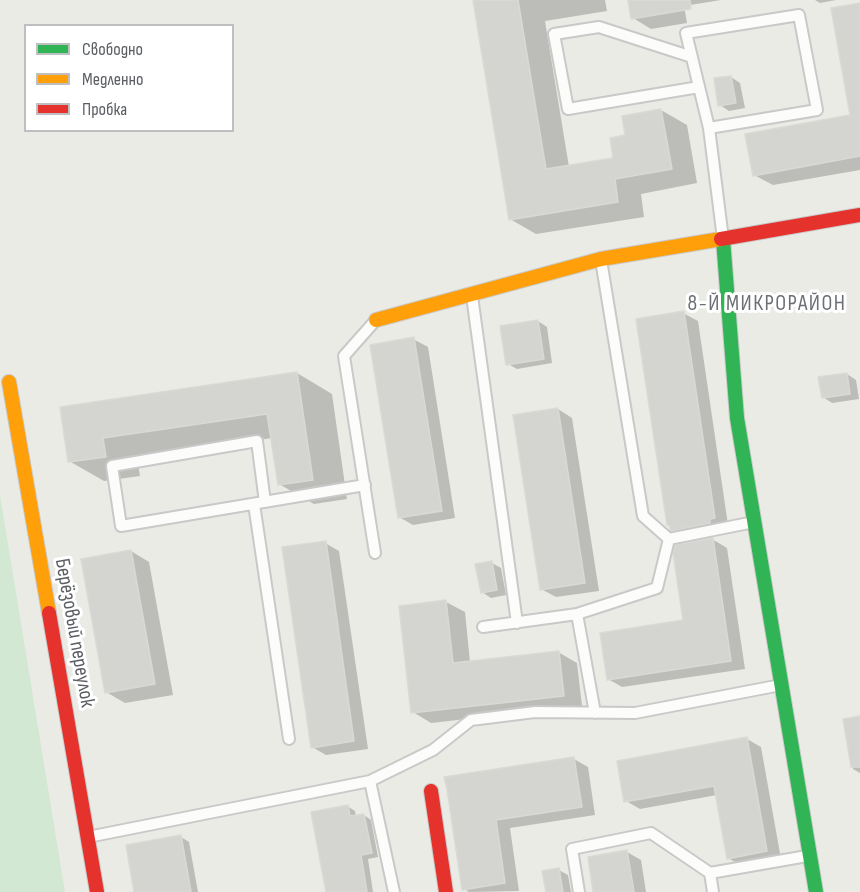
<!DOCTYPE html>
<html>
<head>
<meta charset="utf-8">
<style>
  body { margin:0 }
  #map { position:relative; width:860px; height:892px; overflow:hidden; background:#ebebe6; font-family:"Sofia Sans Condensed",sans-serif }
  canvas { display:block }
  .legend { position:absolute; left:24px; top:24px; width:210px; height:108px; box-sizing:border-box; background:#fff; border:2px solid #bdbfc1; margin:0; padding:8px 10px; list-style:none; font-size:18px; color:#5b5e63 }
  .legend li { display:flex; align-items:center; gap:12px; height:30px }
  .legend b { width:30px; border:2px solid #bdbfc1 }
</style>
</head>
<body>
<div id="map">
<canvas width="860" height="892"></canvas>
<ul class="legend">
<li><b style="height:8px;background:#30b455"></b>Свободно</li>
<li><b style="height:8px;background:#ff9f0a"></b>Медленно</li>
<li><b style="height:8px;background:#e5322d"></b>Пробка</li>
</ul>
</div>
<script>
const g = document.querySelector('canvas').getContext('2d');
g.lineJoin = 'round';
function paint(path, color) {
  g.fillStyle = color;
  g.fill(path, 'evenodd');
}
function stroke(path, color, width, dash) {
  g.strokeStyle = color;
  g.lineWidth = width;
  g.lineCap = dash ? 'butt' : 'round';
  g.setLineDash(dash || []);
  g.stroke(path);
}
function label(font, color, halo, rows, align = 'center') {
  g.font = font + ' "Sofia Sans Condensed",sans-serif';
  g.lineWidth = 6;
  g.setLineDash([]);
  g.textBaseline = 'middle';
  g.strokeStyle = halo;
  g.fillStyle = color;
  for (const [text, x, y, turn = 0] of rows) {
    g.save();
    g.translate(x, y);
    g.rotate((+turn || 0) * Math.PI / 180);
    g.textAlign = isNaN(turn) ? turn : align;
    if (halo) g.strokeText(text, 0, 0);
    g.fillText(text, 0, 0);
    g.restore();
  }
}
const green = new Path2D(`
  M0,495L65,892H0Z`);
const shadow = new Path2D(`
  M475,0H605L607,11L545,21L569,167L615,159L627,136L661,110L687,125L697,183L641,194L644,217L536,234L510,219Z
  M630,0H721L684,6L687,23L651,29L633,18Z
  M815,0H836L820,3Z
  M860,4V170L773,185L754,175L852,117Z
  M731,77L740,83L745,108L729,111L720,105Z
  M683,313L698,321L728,525L687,538L672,530L671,526Z
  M538,321L547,327L552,363L517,369L508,364Z
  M413,339L428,347L455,518L413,525L399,517Z
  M297,373L332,394L347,499L314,504L279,484L272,438L137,458L140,476L104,481L69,461L62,408Z
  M847,374L856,380L859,399L832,403L823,397Z
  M558,409L572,418L599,591L556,597L541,589Z
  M712,539L727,548L745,669L622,687L608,679L685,622Z
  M325,543L339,551L368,749L326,755L312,747Z
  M131,551L149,562L173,695L125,703L106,692Z
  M492,563L501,568L506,595L491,598L482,592Z
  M446,602L465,612L470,662L558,652L577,663L582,706L431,723L413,712Z
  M860,718V773L853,769L845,720Z
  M747,739L761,747L781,859L742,866L728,858L717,795L640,809L626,801Z
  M574,759L588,767L595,815L510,828L519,891L469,892L464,889L449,788Z
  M347,806L355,811L356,817L364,815L371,820L378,857L368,859L373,892H328Z
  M181,837L189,842L198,892H136Z
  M627,852L641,860L646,892H595Z
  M559,870L568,875L571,892H547Z`);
const building = new Path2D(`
  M473,0H518L546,169L613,158L610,138L625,135L622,116L661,109L672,169L615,179L618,202L509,220Z
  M628,0H690L691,9L631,19Z
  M860,3V156L753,176L745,134L850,115L831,8Z
  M731,76L736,103L718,106L714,78Z
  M684,311L715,518L710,519V523L671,531L669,525H667L636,319Z
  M538,320L544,359L506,365L500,326Z
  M414,337L442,511L398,518L370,345Z
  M297,372L313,480L278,485L267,414L103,438L106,457L68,462L60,407Z
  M847,373L850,394L822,398L818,377Z
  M558,408L585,583L540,590L513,415Z
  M713,538L731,661L607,680L600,633L683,620L673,553L675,545Z
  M326,541L354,741L311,748L282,547Z
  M131,550L155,684L105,693L81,559Z
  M492,561L497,590L481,593L475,564Z
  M446,600L453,663L559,651L564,696L411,713L399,606Z
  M860,716V767H851L843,719Z
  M747,737L767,851L727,859L714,786L624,802L617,761Z
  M574,757L582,807L496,820L505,883L462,890L447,789L444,777Z
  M348,805L350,816L364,814L372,853L361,855L367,892H326L311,812Z
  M181,835L191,892H134L126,845Z
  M627,850L634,892H593L588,857Z
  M559,868L563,892H546L542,871Z`);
const lane = new Path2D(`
  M692,57L599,27L554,34L568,109L699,87
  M709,128L817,110L799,15L686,33L709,128L723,239
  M601,260L643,516L669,539L754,522
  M472,296L517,623
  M265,502L257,441L112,466L121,526L365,485
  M254,504L289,739
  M375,553L344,356L375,321
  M577,614L595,713
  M483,627L577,614L657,588L669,539
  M88,837L370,781
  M710,873L713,892
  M394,892L370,781L433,750L471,720L535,712L635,713L781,685
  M579,892L572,849L651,833L710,873L807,856`);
const fast = new Path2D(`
  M723,239L737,418L816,892`);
const slow = new Path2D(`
  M376,320L601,259L721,239
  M9,382L49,613`);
const jam = new Path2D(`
  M721,239L860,215
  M49,613L97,892
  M431,791L446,892`);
const streetNames = [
  ["Берёзовый переулок",74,633,80]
];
const neighbourhoodNames = [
  ["8-Й МИКРОРАЙОН",767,304]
];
paint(green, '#d3e8d2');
paint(shadow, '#0003');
paint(building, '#d4d4d1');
stroke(building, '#dad9d5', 1.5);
stroke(lane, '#c8c9c8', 14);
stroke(fast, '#c9c9c9', 16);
stroke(slow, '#c9c9c9', 16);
stroke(jam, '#c9c9c9', 16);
stroke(lane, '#fcfcfb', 10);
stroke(fast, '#30b455', 14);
stroke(slow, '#ff9f0a', 14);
stroke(jam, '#e5322d', 14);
label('21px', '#5b5e63', '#fff', streetNames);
g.letterSpacing = '1.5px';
label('22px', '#6c7075', '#fff', neighbourhoodNames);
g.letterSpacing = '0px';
</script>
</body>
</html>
